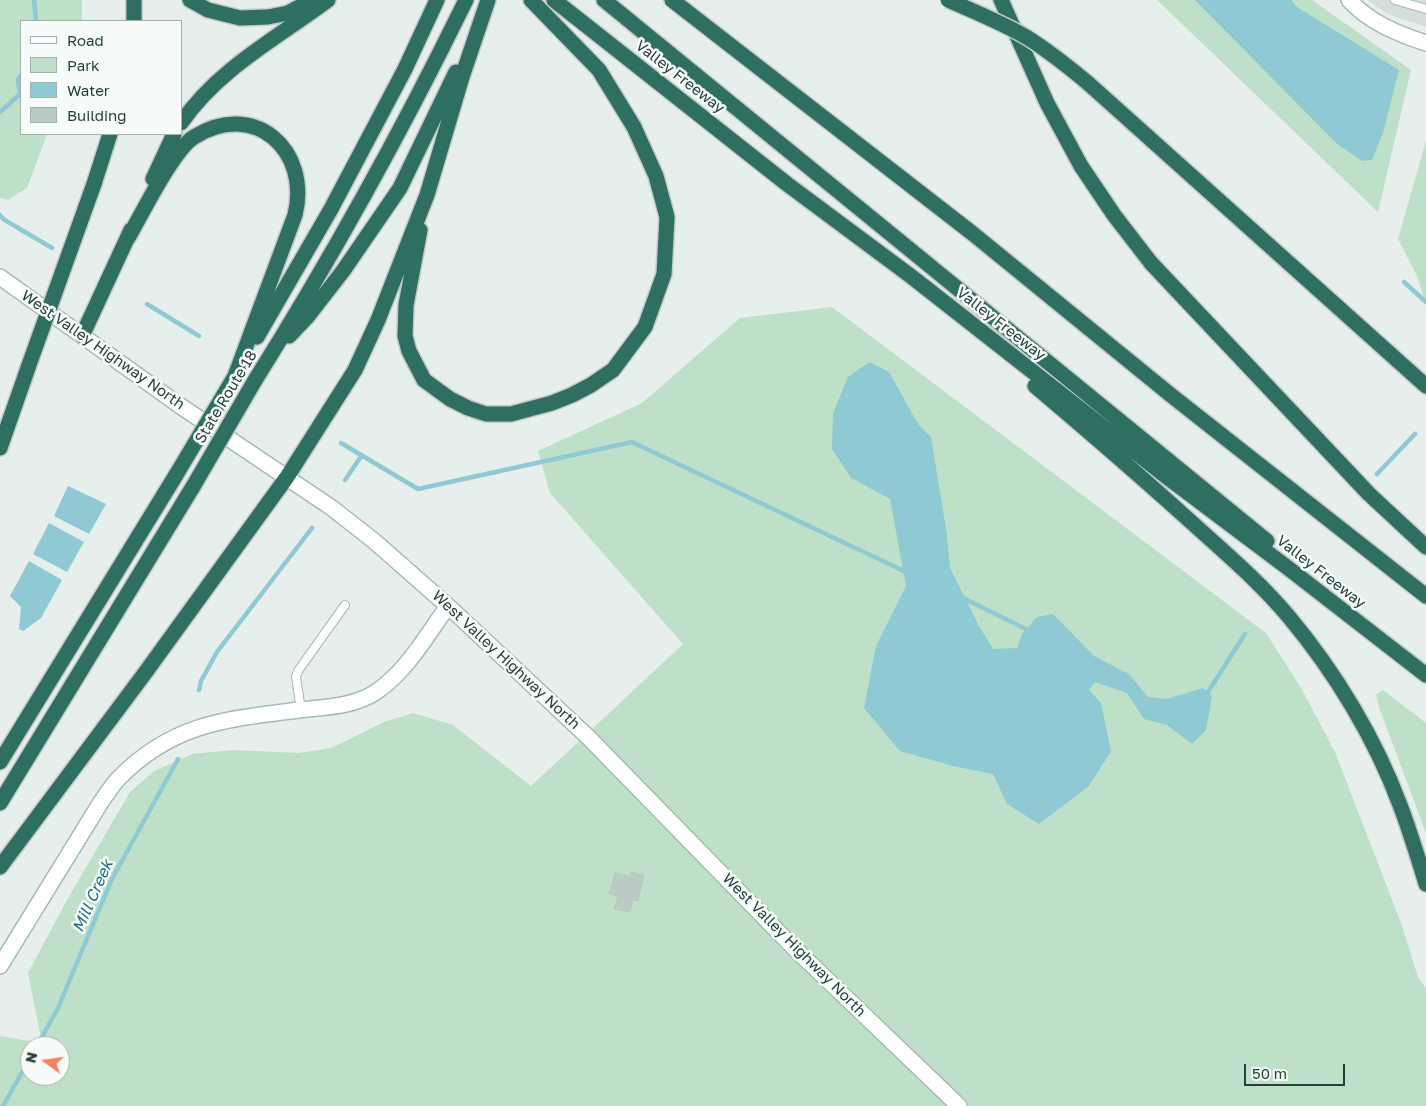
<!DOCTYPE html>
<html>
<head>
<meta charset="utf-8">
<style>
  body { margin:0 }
  #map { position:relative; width:1426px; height:1106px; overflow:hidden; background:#e6efeb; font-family:"Golos Text",sans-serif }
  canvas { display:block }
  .legend { position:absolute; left:20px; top:20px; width:162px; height:115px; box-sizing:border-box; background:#f7fbf9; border:1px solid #a3b1ad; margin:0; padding:6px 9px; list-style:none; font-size:15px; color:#24423a }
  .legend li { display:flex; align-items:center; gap:10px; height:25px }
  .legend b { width:25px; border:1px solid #a3b1ad }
  .north { position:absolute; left:20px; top:1036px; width:50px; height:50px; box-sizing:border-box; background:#f7fbf9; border:1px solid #a3b1ad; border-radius:50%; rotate:284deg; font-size:14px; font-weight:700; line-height:20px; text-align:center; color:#24423a }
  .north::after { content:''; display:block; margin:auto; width:18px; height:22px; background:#f4845f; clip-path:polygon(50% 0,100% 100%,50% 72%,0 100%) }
  .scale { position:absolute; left:1244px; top:1064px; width:101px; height:22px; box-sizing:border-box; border:2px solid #24423a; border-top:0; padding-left:6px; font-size:15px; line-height:18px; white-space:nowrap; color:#24423a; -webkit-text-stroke:4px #f7fbf9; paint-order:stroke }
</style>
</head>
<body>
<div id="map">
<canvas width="1426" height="1106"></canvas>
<ul class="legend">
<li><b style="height:6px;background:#fff"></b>Road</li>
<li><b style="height:14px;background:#bfe0c8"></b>Park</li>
<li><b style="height:14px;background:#8ec9d4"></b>Water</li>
<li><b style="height:14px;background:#bbcac4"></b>Building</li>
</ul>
<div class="north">N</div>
<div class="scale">50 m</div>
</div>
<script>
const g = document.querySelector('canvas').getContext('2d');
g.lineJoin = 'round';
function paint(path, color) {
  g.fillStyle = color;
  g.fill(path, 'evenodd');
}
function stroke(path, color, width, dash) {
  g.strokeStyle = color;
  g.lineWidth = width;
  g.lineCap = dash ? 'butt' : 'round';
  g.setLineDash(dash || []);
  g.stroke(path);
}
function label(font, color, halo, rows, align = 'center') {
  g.font = font + ' "Golos Text",sans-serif';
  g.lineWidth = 5;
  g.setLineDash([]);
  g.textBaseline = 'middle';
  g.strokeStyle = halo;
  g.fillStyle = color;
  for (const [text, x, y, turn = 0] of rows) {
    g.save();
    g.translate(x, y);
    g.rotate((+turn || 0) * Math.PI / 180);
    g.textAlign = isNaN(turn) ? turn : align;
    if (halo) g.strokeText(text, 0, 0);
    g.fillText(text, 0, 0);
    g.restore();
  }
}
const built = new Path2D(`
  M1367,0H1426V27L1387,14Z`);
const green = new Path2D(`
  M0,0H82V21H21V134H47L27,188L8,200L0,198Z
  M1157,0H1312L1411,70L1378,212Z
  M1426,141V304L1417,276L1398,239Z
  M832,307L1266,633L1301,688L1335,752L1401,923L1418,977L1426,988V1106H0V1036L42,1043L28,973L67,900L130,792L154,771L192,754L233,750L299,753L331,748L384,722L413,713L453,725L531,786L683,644L550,493L538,451L642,403L740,318ZM30,1046H60V1076H30Z
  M1383,690L1426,723V833L1379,707L1376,694Z`);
const water = new Path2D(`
  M1195,0H1291L1297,7L1399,70L1383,133L1372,160L1362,161L1337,144Z
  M869,362L889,372L918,424L931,437L947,535L950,568L979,626L993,649L1017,648L1022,634L1037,617L1053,614L1094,656L1129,674L1148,697L1167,699L1203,688L1212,696L1206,730L1192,744L1167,725L1144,719L1127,693L1095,682L1089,690L1101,703L1111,751L1089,786L1039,824L1007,804L993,774L953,766L900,751L864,708L876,646L906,586L890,499L851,478L832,449L833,413L848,377Z
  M68,486L106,504L89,534L54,516Z
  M49,523L84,542L67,572L33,554Z
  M29,561L62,580L41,618L23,631L19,629L21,607L10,596Z`);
const stream = new Path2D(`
  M34,0L36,21
  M0,112L20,94L18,80L21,75
  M0,215L3,219L52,248
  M1404,282L1426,302
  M147,304L199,336
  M341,443L418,489L632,442L908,573
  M1377,474L1415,434
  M345,480L362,455
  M961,597L1032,632
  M199,690L201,681L217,652L312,528
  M1204,694L1208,692L1245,634
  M37,1046L58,1008L112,879L178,759
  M3,1106L30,1058`);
const building = new Path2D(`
  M631,872L644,875L638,901L633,900L630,912L614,909L618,896L609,894L615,873L630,876Z`);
const service = new Path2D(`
  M1395,0L1426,9
  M301,710L296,677L298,671L345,605`);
const secondary = new Path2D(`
  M1349,0C1369,22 1398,34 1426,43
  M0,277L179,405L332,508L374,541L448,606L588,737L792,946L959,1106
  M0,966L101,802C107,794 112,785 119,778C173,723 227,719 299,710C325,707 353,707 376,692C407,671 427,635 448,606`);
const motorway = new Path2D(`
  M134,0V21
  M190,0L208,10L240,18L268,17L288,13L312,0
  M554,0L787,184L912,277L1167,477L1288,568L1426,675
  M604,0L1267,541
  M672,0L972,233L1172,396L1426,596
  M1001,0L1047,103L1081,166L1114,215L1151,263L1369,494L1426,547
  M1089,84L1426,386
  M181,123C218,69 277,38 328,0
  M153,179L174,134
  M94,184L110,134
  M420,230L406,305L405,336L409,351L424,380L450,399L468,408L486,414H511L552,403L572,395L591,385L613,370L645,327L664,274L667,217L656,176L634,127L599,70L531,0
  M128,238C142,214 173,150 194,137C254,99 311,150 295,215L235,376
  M82,336L131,230
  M289,336L308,316L343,271L400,188L456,72
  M257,337L331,209L405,69L437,0
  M254,382C331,259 402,131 466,0
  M1035,386C1087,430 1138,474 1189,520C1223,551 1259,581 1289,617C1335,672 1375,738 1400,805C1410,831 1418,858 1426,884
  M0,448L29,365
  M0,762L176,475
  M0,803L194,485
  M0,867L145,673L287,477L355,370L378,320L427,195L462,77L488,0`);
const motorwayBridge = new Path2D(`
  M948,0C975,12 1003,23 1028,38C1050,52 1070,68 1089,84
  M29,365L94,184
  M176,475L235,376
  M194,485L254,382`);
const streetNames = [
  ["Valley Freeway",680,77,38],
  ["Valley Freeway",1001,324,38],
  ["West Valley Highway North",103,350,35],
  ["State Route 18",226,397,-59],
  ["Valley Freeway",1321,572,38],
  ["West Valley Highway North",506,660,43],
  ["West Valley Highway North",794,945,45]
];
const waterNames = [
  ["Mill Creek",93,896,-66]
];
paint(built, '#d4dfda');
paint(green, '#bfe0c8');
paint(water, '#8ec9d4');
stroke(stream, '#8ec9d4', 4.5);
paint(building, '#bbcac4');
stroke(building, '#b8c9c2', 1);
stroke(service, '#a8b8b2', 10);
stroke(secondary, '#a4bbb3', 18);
stroke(motorway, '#c2cac8', 18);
stroke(service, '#fff', 8);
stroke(secondary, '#fff', 15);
stroke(motorway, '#2f6f62', 15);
stroke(motorwayBridge, '#c2cac8', 18, []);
stroke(motorwayBridge, '#2f6f62', 15);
label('15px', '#24423a', '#f7fbf9', streetNames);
label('italic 16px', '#1c6f80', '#f7fbf9', waterNames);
</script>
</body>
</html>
